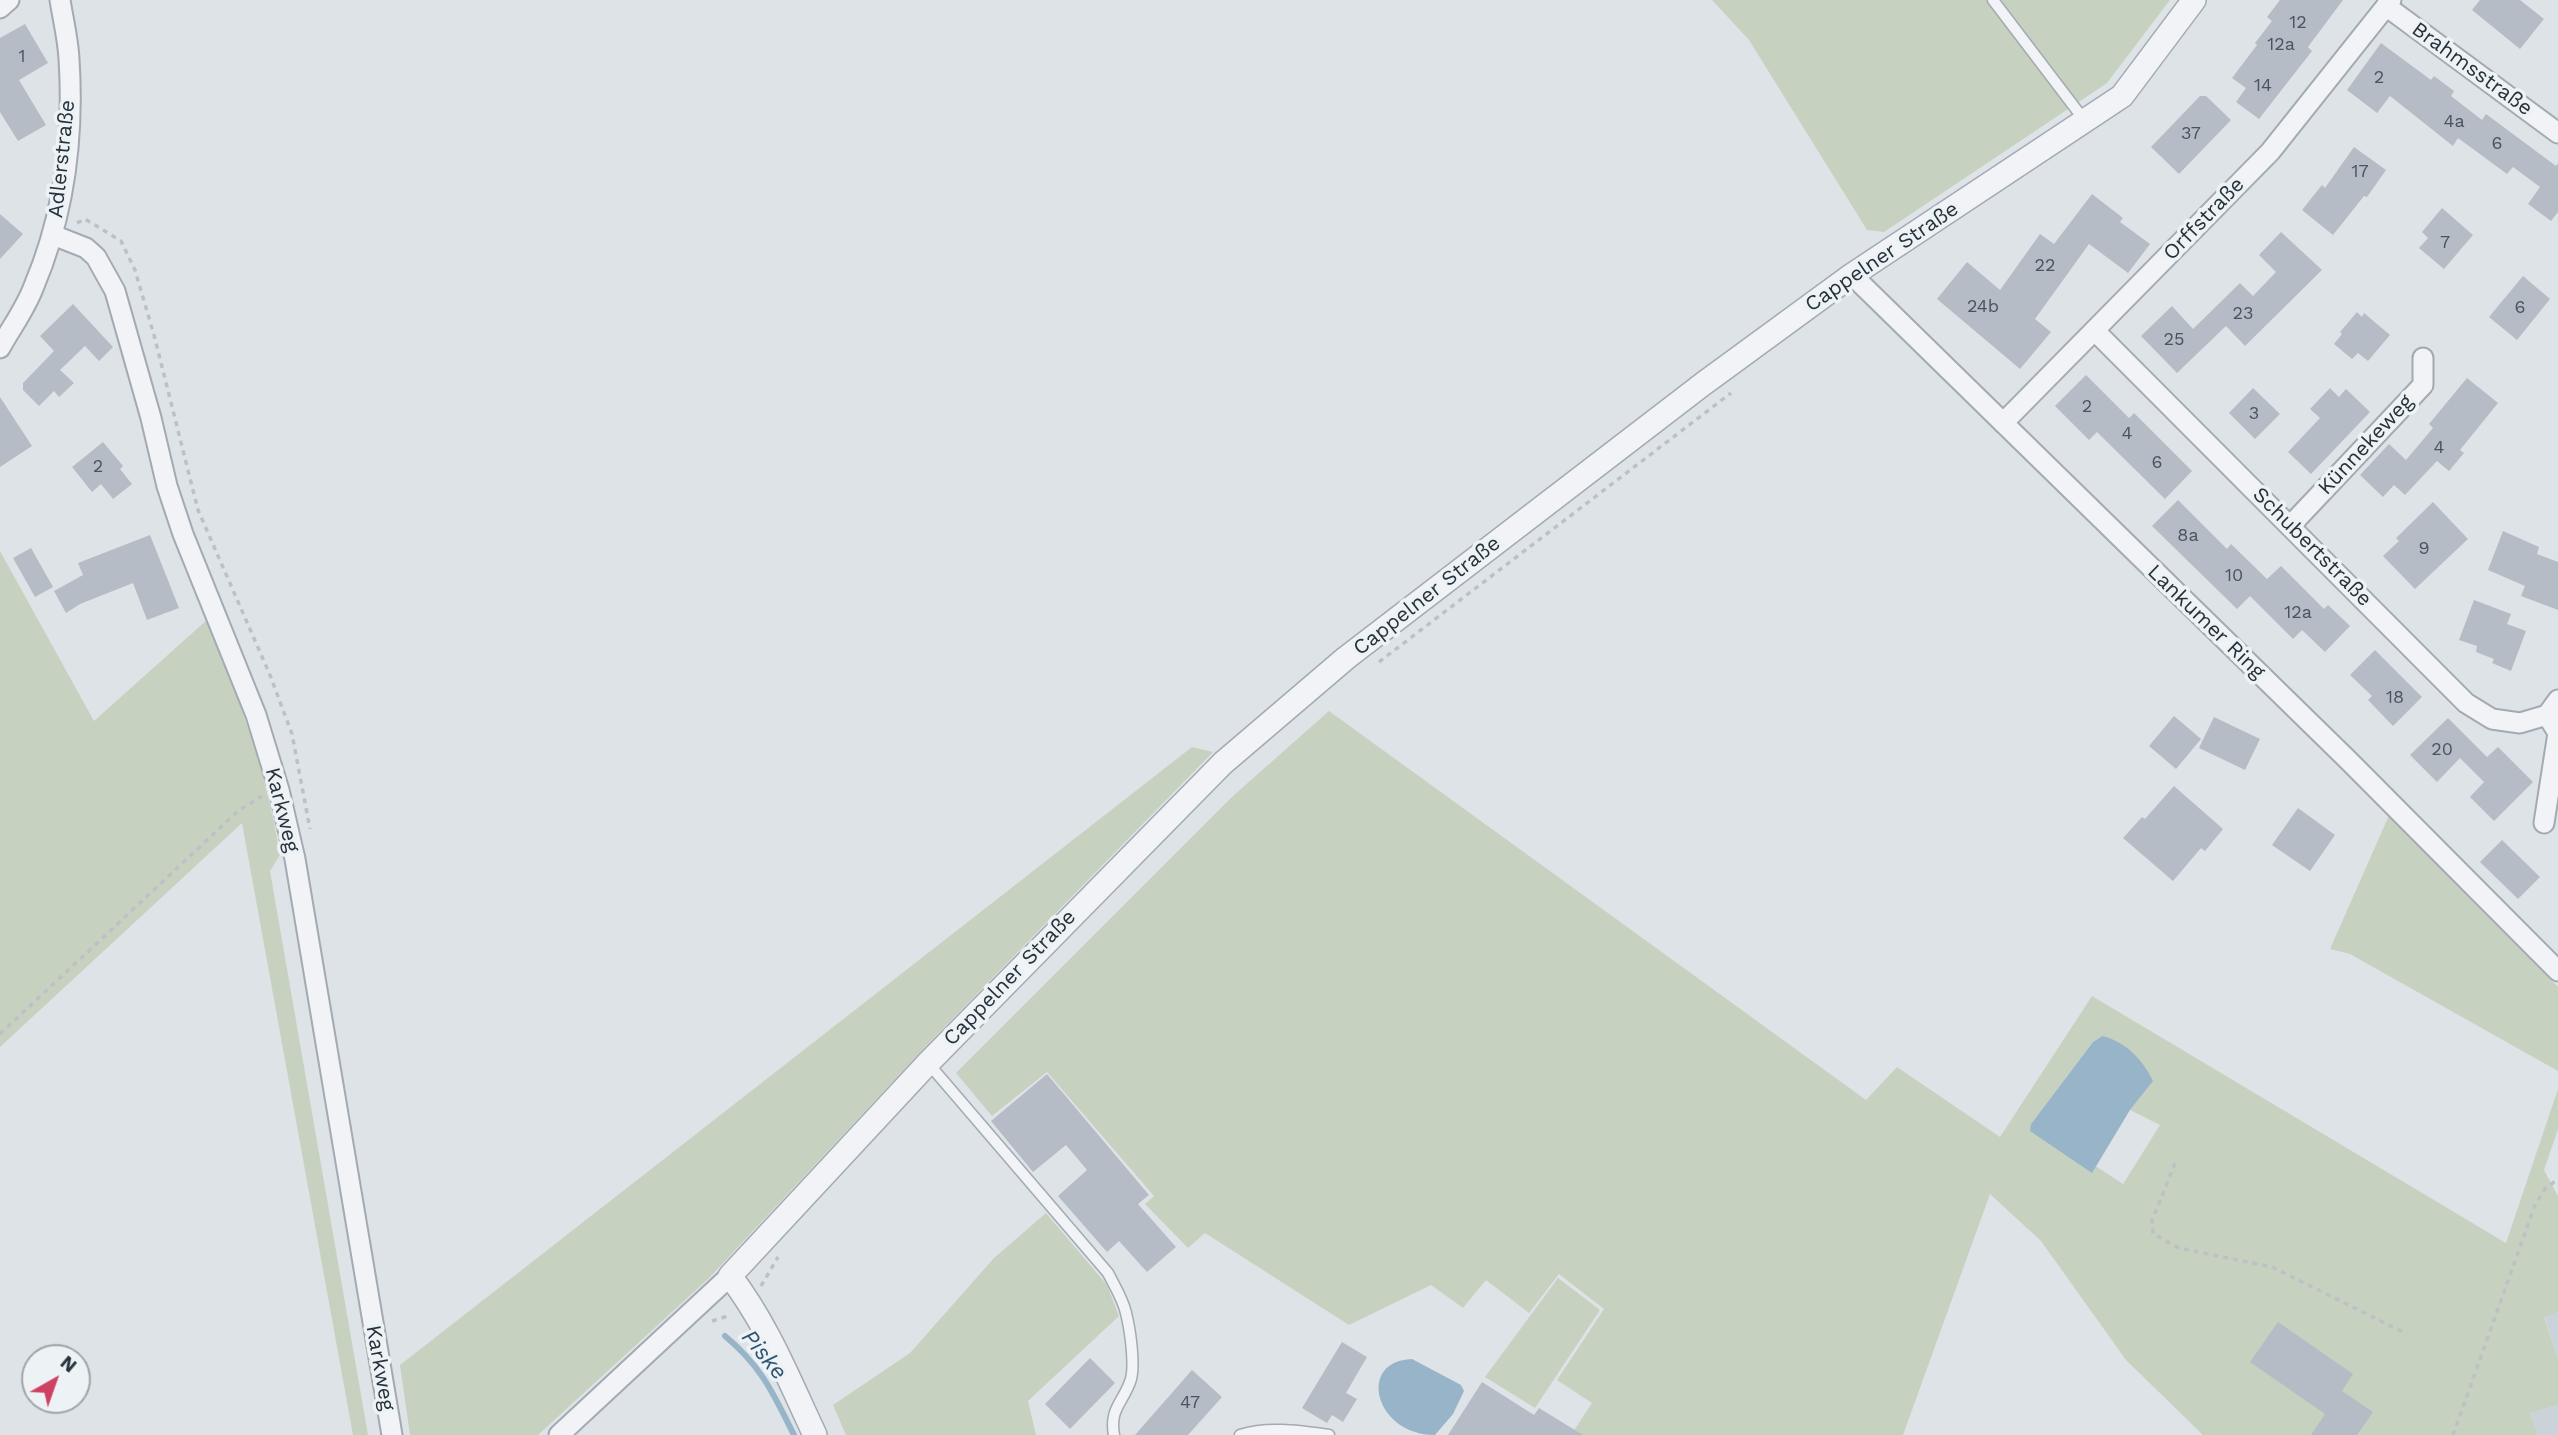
<!DOCTYPE html>
<html>
<head>
<meta charset="utf-8">
<style>
  body { margin:0 }
  #map { position:relative; width:2558px; height:1435px; overflow:hidden; background:#dee3e8; font-family:"Work Sans",sans-serif }
  canvas { display:block }
  .north { position:absolute; left:21px; top:1344px; width:70px; height:70px; box-sizing:border-box; background:#edf2f5; border:2px solid #9ea5ac; border-radius:50%; rotate:40deg; font-size:19px; font-weight:700; line-height:28px; text-align:center; color:#27323f }
  .north::after { content:''; display:block; margin:auto; width:24px; height:32px; background:#cf4163; clip-path:polygon(50% 0,100% 100%,50% 72%,0 100%) }
</style>
</head>
<body>
<div id="map">
<canvas width="2558" height="1435"></canvas>
<div class="north">N</div>
</div>
<script>
const g = document.querySelector('canvas').getContext('2d');
g.lineJoin = 'round';
function paint(path, color) {
  g.fillStyle = color;
  g.fill(path, 'evenodd');
}
function stroke(path, color, width, dash) {
  g.strokeStyle = color;
  g.lineWidth = width;
  g.lineCap = dash ? 'butt' : 'round';
  g.setLineDash(dash || []);
  g.stroke(path);
}
function label(font, color, halo, rows, align = 'center') {
  g.font = font + ' "Work Sans",sans-serif';
  g.lineWidth = 7;
  g.setLineDash([]);
  g.textBaseline = 'middle';
  g.strokeStyle = halo;
  g.fillStyle = color;
  for (const [text, x, y, turn = 0] of rows) {
    g.save();
    g.translate(x, y);
    g.rotate((+turn || 0) * Math.PI / 180);
    g.textAlign = isNaN(turn) ? turn : align;
    if (halo) g.strokeText(text, 0, 0);
    g.fillText(text, 0, 0);
    g.restore();
  }
}
const built = new Path2D(`
  M2558,1312V1359L2544,1316Z
  M2558,1405V1435H2538L2530,1413Z`);
const green = new Path2D(`
  M1712,0H2170L2107,83L1884,232L1867,230L1749,40Z
  M0,551L94,721L208,619C238,697 267,773 280,855L270,871L368,1435H353L242,823L0,1047Z
  M1329,711L1866,1100L1897,1067L2000,1137L2092,996L2506,1243L2558,1089V1129L2544,1170L2558,1196V1312L2544,1317L2558,1359V1405L2530,1413L2538,1435H2203L2126,1360L2041,1241L1990,1194L1903,1435H1571L1592,1403L1557,1380L1604,1309L1559,1274L1529,1313L1486,1280L1463,1308L1431,1285L1349,1325L1205,1233L1188,1248L1145,1204L1154,1196L1047,1072L992,1116L956,1073L1233,796ZM2102,1036L2152,1082L2130,1110L2160,1125L2123,1184L2031,1124L2093,1042Z
  M1192,747L1213,752L926,1046L709,1278L538,1435H410L400,1365Z
  M2390,813L2558,987V1071L2350,954L2330,949Z
  M1046,1213L1107,1285L1119,1316L1028,1401L1036,1435H846L833,1405L910,1353L994,1258Z
  M1558,1278L1600,1310L1535,1408L1485,1377Z`);
const water = new Path2D(`
  M2102,1036C2125,1041 2143,1060 2153,1081L2130,1110L2092,1173L2030,1131L2031,1124L2093,1042Z
  M1412,1359L1461,1385L1464,1391L1453,1414L1435,1435C1375,1435 1356,1361 1412,1359Z`);
const stream = new Path2D(`
  M725,1336C762,1367 773,1393 794,1435`);
const building = new Path2D(`
  M2280,0H2343L2308,47L2312,51L2259,119L2236,102L2246,88L2232,78L2257,45L2255,43L2272,21L2267,17Z
  M2480,0H2520L2544,19L2520,49L2472,10Z
  M25,24L48,63L19,80L46,125L18,141L0,112V38Z
  M2381,43L2431,80L2434,76L2454,91L2451,96L2482,120L2486,114L2556,166L2558,163V212L2551,221L2528,204L2540,187L2513,167L2507,174L2458,138L2453,146L2390,96L2377,113L2347,90Z
  M2200,96H2206L2231,120L2179,174L2151,147Z
  M2354,147L2386,170L2367,197L2364,196L2333,235L2302,210L2322,185L2325,188Z
  M2092,194L2123,218L2120,222L2150,244L2128,273L2089,244L2035,319L2051,332L2020,369L1937,299L1967,262L2000,290L2040,234L2054,244Z
  M2442,208L2473,235L2444,269L2419,248L2428,238L2422,232Z
  M0,214L23,234L0,259Z
  M2281,232L2322,270L2245,346L2226,326L2177,373L2141,336L2172,306L2193,329L2240,283L2253,296L2276,272L2259,255Z
  M2523,276L2550,299L2517,340L2489,317Z
  M73,304L113,347L99,361L85,346L60,370L74,383L59,397L54,391L39,406L23,390V383L54,351L40,336Z
  M2357,312L2362,317L2364,313L2390,335L2368,361L2358,353L2352,359L2334,344L2342,334L2340,332Z
  M2086,375L2129,418L2134,413L2192,471L2165,499L2097,432L2089,440L2055,406Z
  M2467,378L2498,403L2460,450L2464,453L2449,471L2437,461L2405,495L2394,485L2383,497L2360,475L2389,444L2406,460L2433,428L2429,424Z
  M2253,388L2280,414L2255,439L2229,413Z
  M2330,388L2339,397L2346,389L2370,412L2311,474L2288,452L2320,418L2310,409Z
  M0,397L32,446L0,467Z
  M103,442L123,466L120,469L132,484L113,499L101,484L92,492L72,467Z
  M2178,500L2227,549L2231,544L2267,579L2281,566L2324,609L2328,605L2350,626L2325,652L2302,630L2293,639L2250,596L2237,609L2152,526Z
  M2433,502L2468,539L2415,589L2383,556L2399,541L2396,538Z
  M2503,531L2539,547L2537,554L2558,562V610L2521,596L2525,586L2488,570Z
  M150,535L179,608L147,620L133,583L80,604L66,613L54,591L83,575L78,563Z
  M31,548L53,587L35,597L13,558Z
  M2474,600L2511,614L2507,624L2526,631L2511,671L2492,663L2494,659L2476,652L2477,646L2459,640Z
  M2375,650L2422,697L2393,726L2368,700L2372,696L2350,675Z
  M2174,716L2201,739L2176,769L2149,746Z
  M2214,717L2260,739L2245,770L2199,748Z
  M2448,718L2487,757L2498,747L2533,782L2494,821L2470,797L2484,782L2460,758L2437,782L2410,755Z
  M2174,786L2223,829L2205,851L2201,848L2173,881L2123,838L2142,817L2145,819Z
  M2298,808L2335,835L2310,871L2272,845Z
  M2502,840L2540,877L2518,899L2480,862Z
  M1047,1074L1149,1195L1138,1204L1176,1247L1147,1272L1119,1241L1107,1252L1058,1196L1087,1170L1066,1145L1033,1172L991,1121Z
  M2278,1322L2353,1374L2342,1391L2373,1412L2357,1435H2311L2325,1414L2250,1362Z
  M1342,1342L1367,1357L1346,1393L1357,1399L1343,1422L1332,1415L1327,1423L1302,1408Z
  M1090,1358L1115,1383L1070,1429L1045,1404Z
  M1192,1370L1222,1397L1188,1435H1135Z
  M1482,1382L1534,1415L1539,1408L1583,1435H1448Z`);
const path = new Path2D(`
  M77,223L85,219L121,241L135,270L154,335L198,510L270,675L292,734L310,829
  M1379,662L1731,393
  M0,1034L238,811L262,796
  M2175,1163L2152,1221L2153,1234L2179,1248L2272,1267L2407,1334
  M761,1286L778,1257
  M712,1321L731,1315
  M2453,1435L2535,1205L2545,1189L2558,1179`);
const service = new Path2D(`
  M1993,0L2085,121
  M928,1063L1108,1273C1114,1285 1123,1299 1126,1313C1130,1329 1135,1363 1131,1379C1124,1402 1109,1408 1114,1435
  M1240,1435C1268,1426 1300,1431 1329,1435`);
const minor = new Path2D(`
  M2386,6L2558,133
  M0,8L9,0
  M53,235L86,248L96,257L115,291L151,418L167,486L183,534L256,715L279,790L295,859L392,1435
  M1852,275L2348,760L2558,971
  M2095,331L2466,703L2492,719L2520,723L2547,715L2558,700
  M0,348C11,328 26,308 34,286C64,215 74,136 69,59C68,39 63,19 60,0
  M2003,423L2270,152L2391,0
  M2291,525L2423,385V358
  M2544,823L2558,733L2547,715
  M559,1435L730,1276`);
const tertiary = new Path2D(`
  M815,1435C789,1380 767,1324 730,1276L928,1063L1223,763L1346,658L1703,384L1852,275L2122,96L2194,0`);
const numberNames = [
  ["12",2298,23],
  ["12a",2281,45],
  ["1",22,57],
  ["2",2379,78],
  ["14",2263,86],
  ["4a",2454,122],
  ["37",2191,134],
  ["6",2497,144],
  ["17",2360,172],
  ["7",2445,243],
  ["22",2045,266],
  ["24b",1983,307],
  ["6",2520,308],
  ["23",2243,314],
  ["25",2174,340],
  ["2",2087,407],
  ["3",2254,414],
  ["4",2127,434],
  ["4",2439,448],
  ["6",2157,463],
  ["2",98,467],
  ["8a",2188,536],
  ["9",2424,549],
  ["10",2234,576],
  ["12a",2298,613],
  ["18",2395,698],
  ["20",2442,750],
  ["47",1190,1403]
];
const streetNames = [
  ["Brahmsstraße",2472,69,36],
  ["Adlerstraße",62,159,-84],
  ["Orffstraße",2204,219,-46],
  ["Cappelner Straße",1882,257,-34],
  ["Künnekeweg",2366,445,-47],
  ["Schubertstraße",2312,547,45],
  ["Cappelner Straße",1427,596,-38],
  ["Lankumer Ring",2206,622,44],
  ["Karkweg",282,810,76],
  ["Cappelner Straße",1010,978,-46],
  ["Karkweg",380,1368,80]
];
const waterNames = [
  ["Piske",764,1355,51]
];
paint(built, '#ccd2da');
paint(green, '#c6d2bf');
paint(water, '#98b4c8');
stroke(stream, '#98b4c8', 6);
paint(building, '#b5bcc5');
stroke(service, '#a3aab2', 13);
stroke(minor, '#a3aab2', 23);
stroke(tertiary, '#a3aab2', 26);
stroke(path, '#bcc1c6', 3.5, [5, 5]);
stroke(service, '#f1f3f6', 10);
stroke(minor, '#f1f3f6', 19);
stroke(tertiary, '#f1f3f6', 23);
label('18px', '#4a5460', null, numberNames);
label('21px', '#27323f', '#edf2f5', streetNames);
label('italic 23px', '#315473', '#edf2f5', waterNames);
</script>
</body>
</html>
